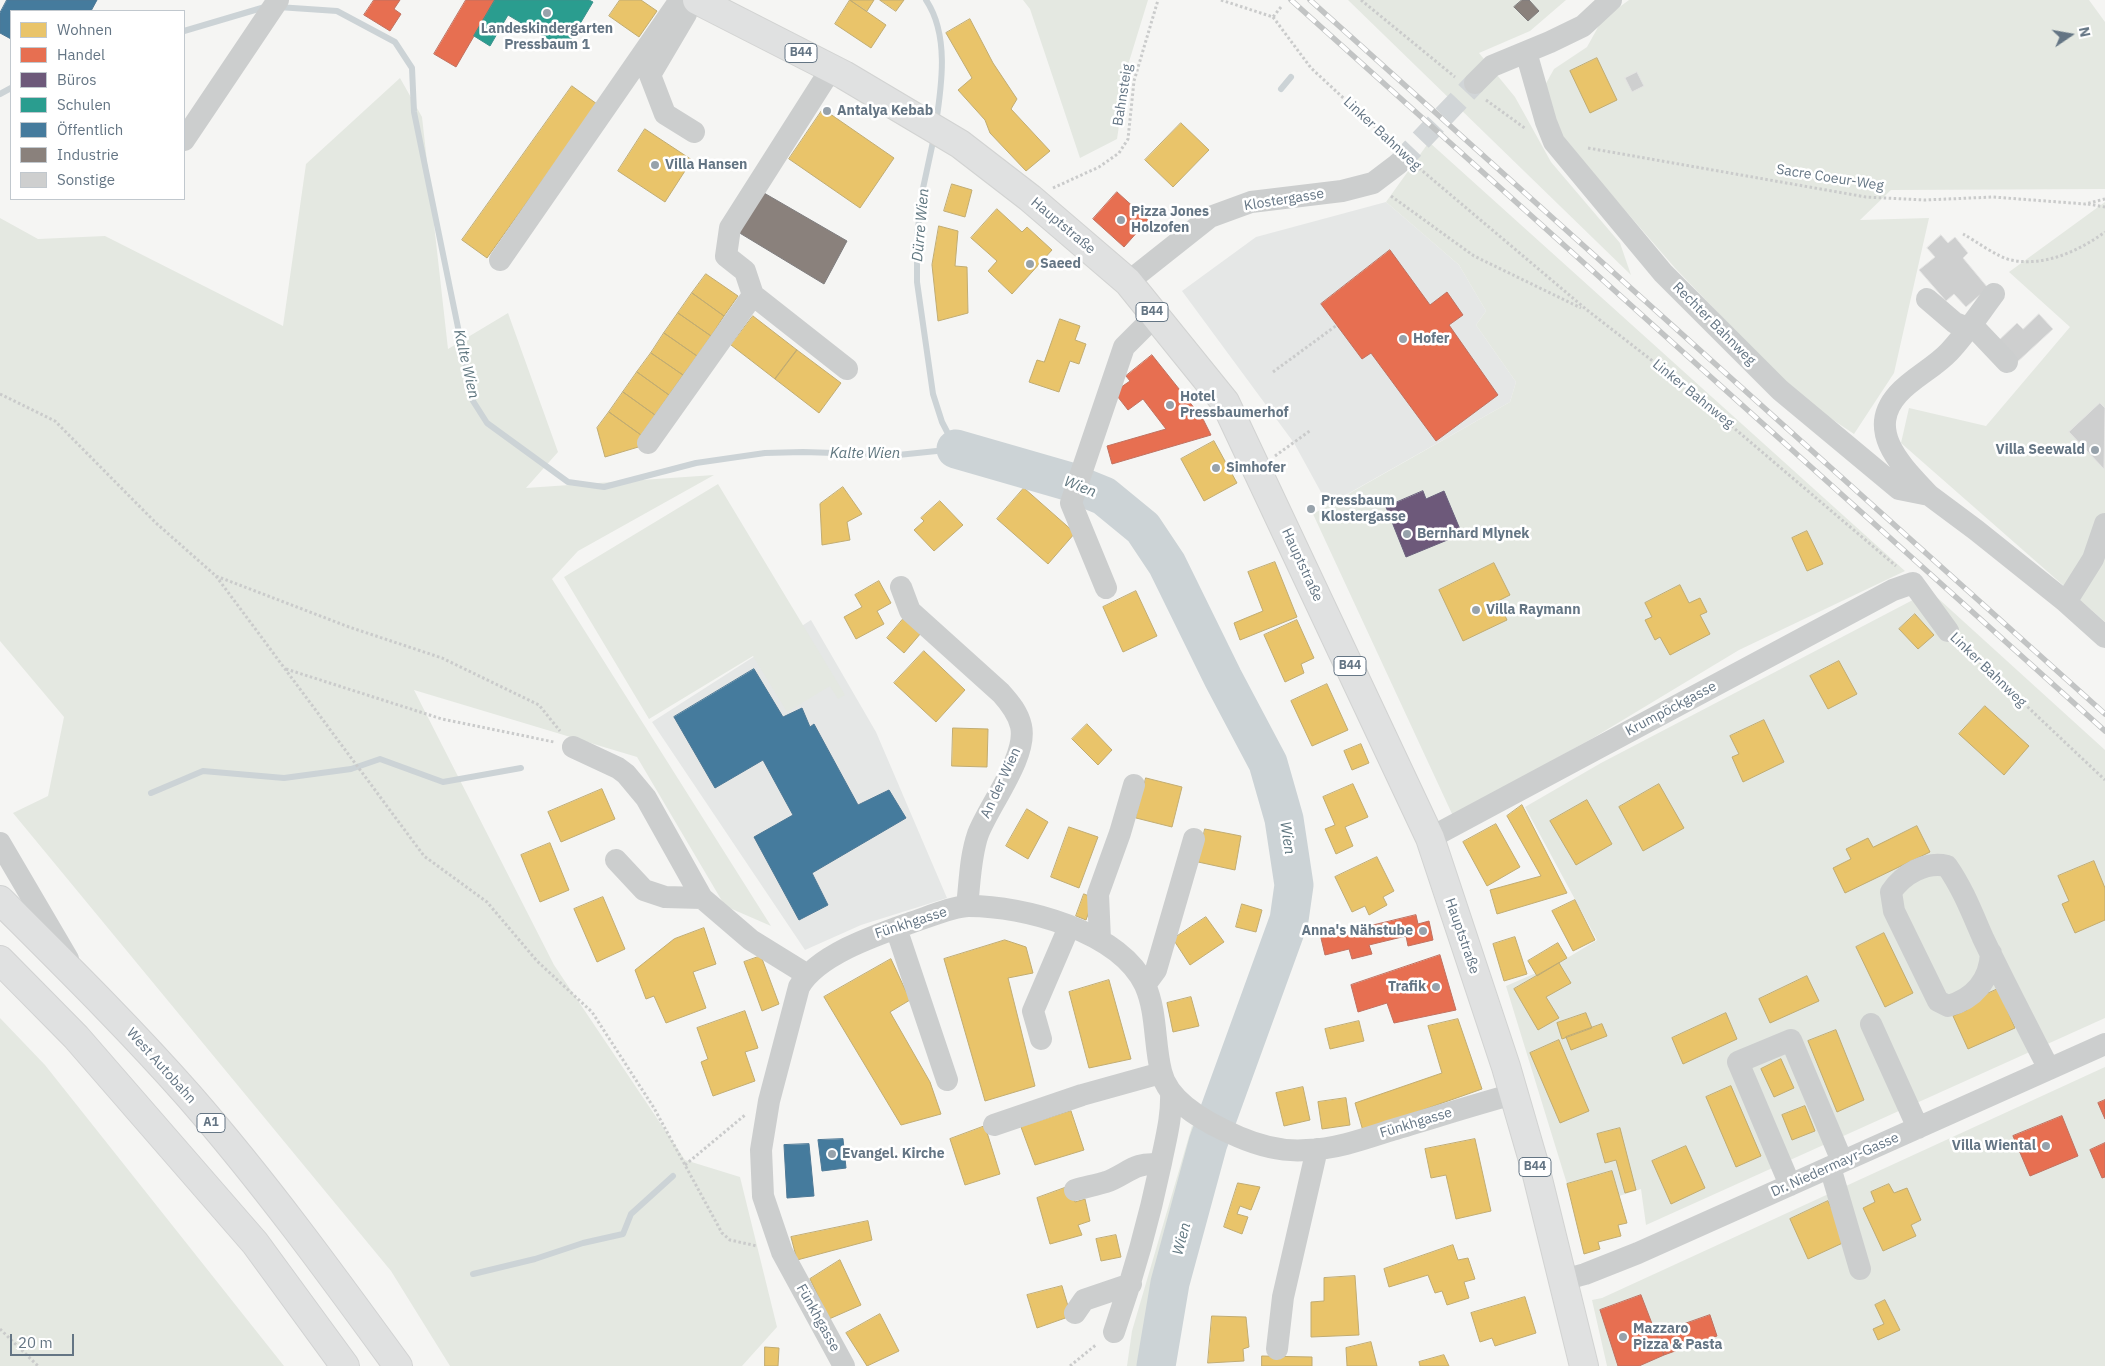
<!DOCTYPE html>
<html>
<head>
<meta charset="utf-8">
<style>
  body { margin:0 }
  #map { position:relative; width:2105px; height:1366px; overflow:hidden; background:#f5f5f3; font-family:"IBM Plex Sans",sans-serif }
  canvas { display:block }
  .legend { position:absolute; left:10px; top:10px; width:175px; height:190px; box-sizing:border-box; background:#fff; border:1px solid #c1c8ce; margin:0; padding:6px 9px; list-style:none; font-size:15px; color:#647584 }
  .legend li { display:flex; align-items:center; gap:10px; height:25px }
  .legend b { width:25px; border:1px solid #c1c8ce }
  .north { position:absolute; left:2045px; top:10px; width:50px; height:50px; -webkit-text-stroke:4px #fff; paint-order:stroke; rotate:78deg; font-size:14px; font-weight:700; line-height:20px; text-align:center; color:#647584 }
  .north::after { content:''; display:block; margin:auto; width:18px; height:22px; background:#647584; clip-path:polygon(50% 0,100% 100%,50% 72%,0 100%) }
  .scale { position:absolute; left:10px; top:1334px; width:64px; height:22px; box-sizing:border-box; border:2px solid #647584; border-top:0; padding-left:6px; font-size:15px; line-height:18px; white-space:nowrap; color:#647584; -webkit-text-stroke:4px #fff; paint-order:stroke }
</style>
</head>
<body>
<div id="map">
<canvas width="2105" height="1366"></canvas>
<ul class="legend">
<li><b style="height:14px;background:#e9c46a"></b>Wohnen</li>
<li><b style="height:14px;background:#e76f51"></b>Handel</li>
<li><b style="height:14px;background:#6d597a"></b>Büros</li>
<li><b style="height:14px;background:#2a9d8f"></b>Schulen</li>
<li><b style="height:14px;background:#457b9d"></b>Öffentlich</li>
<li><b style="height:14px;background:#8a817c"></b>Industrie</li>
<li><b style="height:14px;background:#cecfcf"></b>Sonstige</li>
</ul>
<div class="north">N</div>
<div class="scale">20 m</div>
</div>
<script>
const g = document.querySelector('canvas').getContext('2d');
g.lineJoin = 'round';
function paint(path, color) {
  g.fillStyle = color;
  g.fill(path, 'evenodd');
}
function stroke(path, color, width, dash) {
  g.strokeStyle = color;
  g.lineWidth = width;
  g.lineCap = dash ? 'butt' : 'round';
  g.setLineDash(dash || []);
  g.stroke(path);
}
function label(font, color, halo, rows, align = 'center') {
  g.font = font + ' "IBM Plex Sans",sans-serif';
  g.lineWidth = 5;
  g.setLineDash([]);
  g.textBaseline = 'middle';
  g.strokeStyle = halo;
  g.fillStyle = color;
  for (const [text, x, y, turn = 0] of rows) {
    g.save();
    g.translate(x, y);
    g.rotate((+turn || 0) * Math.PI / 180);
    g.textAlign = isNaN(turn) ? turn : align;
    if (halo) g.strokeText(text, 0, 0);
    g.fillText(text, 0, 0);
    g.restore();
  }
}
const built = new Path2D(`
  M1386,202L1459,265L1486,311L1476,325L1516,382L1510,402L1328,505L1294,443L1182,291L1256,237Z
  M811,620L876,732L947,898L861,925L805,950L652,722Z`);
const green = new Path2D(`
  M1023,0H1148L1128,65L1117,139L1080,158L1030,9Z
  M1348,0H1566L1530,31L1479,53L1515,97L1551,162L1620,243L1631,275Z
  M1629,0H2089L2105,22V189L1891,190L1860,220L1929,218L1894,373L1854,434L1799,397L1675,268L1564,140L1544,87L1554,69L1587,47L1602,20Z
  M400,78L422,117L448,349L508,313L558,452L526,488L714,475L578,551L552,579L771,926L725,906L637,757L414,690L554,965L685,1160L740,1177L777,1327L742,1366H450L391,1271L13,813L48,796L64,717L0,641V218L38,239L105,236L283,326L306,164Z
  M1429,142L1905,571L1739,650L1593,738L1453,816L1313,514L1510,402L1516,382L1476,325L1486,311L1459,265L1386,202Z
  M2105,202V622L1901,443L1909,408L1986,426L2070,327L2009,272Z
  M718,484L845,695L838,699L830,686L787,712L753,656L649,719L564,577Z
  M1930,591L2105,750V1018L1646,1225L1641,1189L1619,1196L1612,1171L1567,1184L1506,986L1559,963L1597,940L1525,807L1601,763Z
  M0,1018L45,1065L284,1366H0Z
  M2105,1067V1366H1607L1592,1300L1602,1298Z
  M1192,1126L1222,1138L1170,1349L1168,1366H1127L1132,1331Z`);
const homes = new Path2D(`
  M620,0H641L657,11L639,37L609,16Z
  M850,0H874L867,11Z
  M850,0L886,25L871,48L835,24Z
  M880,0H904L896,11Z
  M970,19L993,63L1017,99L1011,109L1050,151L1026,171L990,133L985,120L958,90L972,78L946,33Z
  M1597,58L1617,100L1590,113L1570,71Z
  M572,86L597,104L487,258L462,240Z
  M823,109L894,158L860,208L789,159Z
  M1181,123L1209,150L1173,187L1145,160Z
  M645,129L692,160L665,202L618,171Z
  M952,184L972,190L965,217L944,211Z
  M997,209L1022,232L1027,227L1052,250L1012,294L988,271L997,261L971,238Z
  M939,226L958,231L955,266L967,267L968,313L938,321L932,265Z
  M706,274L738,296L724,316L692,293Z
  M692,293L724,316L711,336L678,313Z
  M678,313L711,336L697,356L664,333Z
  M753,316L797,350L775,379L731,345Z
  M1060,319L1080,326L1075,340L1086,344L1079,364L1070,361L1059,392L1029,382L1037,360L1044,362Z
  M664,333L697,356L683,375L651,353Z
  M797,350L841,383L819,413L775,379Z
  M651,353L683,375L669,395L637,372Z
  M637,372L669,395L655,415L623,392Z
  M623,392L655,415L641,435L609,412Z
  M609,412L641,435L645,445L605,457L597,428Z
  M1214,441L1237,483L1204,501L1181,459Z
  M843,487L862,514L847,522L850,540L822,545L820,504Z
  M1024,488L1075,533L1048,564L997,519Z
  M940,501L963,525L934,551L914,530L924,521L921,518Z
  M1807,531L1823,564L1807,571L1792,538Z
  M1275,562L1297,617L1240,640L1234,623L1263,611L1248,572Z
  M1494,563L1510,595L1498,601L1507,620L1463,641L1439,590Z
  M879,581L891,603L877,611L884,624L856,639L844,617L862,607L855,595Z
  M1680,585L1689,603L1700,598L1707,612L1700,615L1710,634L1670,655L1660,637L1655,640L1645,620L1652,617L1645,603Z
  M1136,591L1157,636L1123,652L1103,607Z
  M1915,614L1934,635L1918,649L1899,629Z
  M904,618L921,633L904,653L887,638Z
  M1297,620L1314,658L1301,664L1304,673L1285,682L1264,635Z
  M924,651L965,690L936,722L894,683Z
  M1839,661L1857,694L1828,709L1810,676Z
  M1327,684L1348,730L1312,746L1291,701Z
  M1985,706L2029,746L2004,775L1959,734Z
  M1764,720L1784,762L1743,782L1732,757L1739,754L1730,736Z
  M1087,724L1112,750L1098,765L1072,739Z
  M953,728L988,729L987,767L952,766Z
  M1361,744L1369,763L1352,770L1344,751Z
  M1146,778L1182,787L1172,827L1136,818Z
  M1353,784L1368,817L1345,827L1353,846L1336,854L1325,829L1335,825L1323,797Z
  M1659,784L1684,828L1643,851L1619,807Z
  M602,789L615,819L561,842L548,812Z
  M1587,800L1612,844L1576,865L1550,821Z
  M1522,805L1567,893L1497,914L1490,890L1541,876L1507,816Z
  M1027,809L1048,822L1028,859L1006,846Z
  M1496,824L1520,867L1487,886L1463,842Z
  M1917,826L1930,852L1845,893L1833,868L1851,859L1846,849L1868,838L1873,847Z
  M1069,827L1098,837L1079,888L1051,877Z
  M1205,829L1241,836L1235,870L1198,862Z
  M550,843L569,890L540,902L521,855Z
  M1377,857L1394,891L1383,897L1387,905L1369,915L1365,906L1352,912L1335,877Z
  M2094,861L2105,888V920L2075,933L2062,904L2069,901L2058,876Z
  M1084,894L1094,898L1086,920L1076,916Z
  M603,897L625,949L597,962L574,909Z
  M1575,900L1595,940L1573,951L1552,911Z
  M1242,904L1262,910L1256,932L1236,927Z
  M1206,917L1224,942L1190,965L1173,939Z
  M704,928L716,964L693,972L706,1008L666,1023L654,996L646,999L635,970L674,939Z
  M1884,933L1913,993L1885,1007L1856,947Z
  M1515,937L1527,974L1504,981L1493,944Z
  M1005,940L1026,947L1033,973L1008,978L1035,1086L985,1101L944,959Z
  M1558,943L1567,958L1537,976L1528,961Z
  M761,956L779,1004L762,1011L744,962Z
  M891,959L910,1000L890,1012L930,1082L941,1114L901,1125L824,997Z
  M1559,963L1571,983L1546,997L1559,1018L1538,1030L1514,989Z
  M1807,976L1819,1001L1770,1023L1759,999Z
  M1109,980L1131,1059L1089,1068L1069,992Z
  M1998,989L2015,1028L1968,1049L1953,1016L1967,1010L1964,1004Z
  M1191,997L1199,1026L1173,1032L1167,1003Z
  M745,1011L758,1048L745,1052L755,1081L713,1096L701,1062L708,1059L697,1028Z
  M1586,1013L1592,1028L1562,1039L1557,1023Z
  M1726,1013L1737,1039L1683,1064L1672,1038Z
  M1458,1019L1482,1089L1363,1131L1355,1103L1442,1073L1428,1026Z
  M1359,1021L1364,1041L1330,1049L1325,1029Z
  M1602,1024L1607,1036L1571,1050L1566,1037Z
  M1836,1030L1864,1100L1837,1112L1808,1041Z
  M1559,1040L1589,1111L1560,1123L1530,1053Z
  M1781,1059L1794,1088L1774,1097L1761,1069Z
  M1731,1086L1761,1156L1736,1167L1706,1097Z
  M1303,1087L1310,1120L1284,1126L1276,1093Z
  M1346,1098L1350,1125L1322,1129L1318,1102Z
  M1805,1106L1815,1131L1792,1140L1782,1115Z
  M1071,1111L1084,1150L1035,1165L1021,1127Z
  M985,1126L1000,1174L965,1185L950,1139Z
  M1620,1128L1636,1190L1625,1193L1616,1160L1605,1163L1597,1134Z
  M1475,1139L1491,1211L1456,1219L1446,1175L1431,1178L1425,1149Z
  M1686,1146L1705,1188L1671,1204L1652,1161Z
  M1612,1171L1627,1223L1618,1225L1621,1236L1598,1242L1600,1249L1584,1254L1567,1184Z
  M1238,1183L1260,1187L1251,1210L1240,1206L1237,1214L1248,1217L1242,1234L1224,1227Z
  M1889,1184L1894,1193L1907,1188L1921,1220L1911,1225L1916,1236L1883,1251L1863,1208L1875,1202L1871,1192Z
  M1070,1186L1075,1202L1085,1199L1090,1221L1078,1225L1082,1235L1050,1244L1037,1198Z
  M1828,1201L1847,1241L1808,1259L1790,1219Z
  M868,1221L872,1240L797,1260L791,1237Z
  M1116,1235L1121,1257L1101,1261L1096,1239Z
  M1453,1245L1458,1260L1468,1258L1475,1279L1464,1282L1469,1298L1447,1305L1442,1291L1435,1293L1428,1275L1389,1287L1384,1269Z
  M840,1260L861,1305L829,1319L810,1279Z
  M1355,1276L1359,1335L1311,1337V1302L1324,1301V1278Z
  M1062,1286L1071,1316L1037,1328L1027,1295Z
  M1525,1297L1536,1333L1495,1346L1492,1338L1480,1342L1471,1313Z
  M1885,1300L1900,1330L1878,1340L1873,1329L1884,1324L1875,1305Z
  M880,1314L899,1351L867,1366L846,1333Z
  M1212,1316L1246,1317L1249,1347L1243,1349L1244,1361L1208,1363Z
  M1371,1342L1377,1366H1347L1346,1348Z
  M765,1347L779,1348L778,1366H765Z
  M1444,1355L1449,1366H1420L1419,1362Z
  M1262,1356L1312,1357V1366H1262Z`);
const shops = new Path2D(`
  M374,0H400L394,9L401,14L390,31L364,15Z
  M466,0H495L456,67L434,54Z
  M1117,192L1148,220L1124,247L1093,219Z
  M1390,250L1430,305L1447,292L1463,315L1449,325L1498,395L1436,441L1371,353L1362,359L1321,304Z
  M1152,355L1203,419L1211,435L1112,464L1107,446L1166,429L1143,399L1128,410L1114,392L1130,381L1126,376Z
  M1416,915L1418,924L1429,921L1433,940L1408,946L1406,936L1369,945L1372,954L1352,959L1349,949L1325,955L1321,938Z
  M1440,955L1456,1010L1394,1023L1387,1003L1358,1012L1351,985Z
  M2105,1100V1119L2098,1103Z
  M2062,1116L2078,1156L2030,1176L2013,1136Z
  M2105,1143V1177L2102,1178L2090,1150Z
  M1641,1295L1664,1355L1639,1366H1618L1600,1310Z
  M1710,1315L1717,1336L1664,1355L1656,1334Z`);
const offices = new Path2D(`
  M1423,491L1426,499L1444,491L1462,534L1406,557L1386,507Z`);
const schools = new Path2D(`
  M495,0H589L593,2L565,49L508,15L490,46L474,36Z`);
const public = new Path2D(`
  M7,0H97L91,11H11V39L0,33V13Z
  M754,669L783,717L802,708L810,727L814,724L858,805L889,790L906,818L812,873L828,905L799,920L754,837L793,815L763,760L715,788L674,717Z
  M843,1139L846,1168L822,1171L818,1140Z
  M809,1144L814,1196L787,1198L784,1145Z`);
const industry = new Path2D(`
  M1522,0H1529L1539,11L1528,21L1514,7Z
  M764,193L847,241L824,284L738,232Z`);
const stream = new Path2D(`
  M926,0C949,34 942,84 936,123
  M278,7L337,11L395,42L412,68L414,112L473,401L487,423L568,482L604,487L696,463L765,453L803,452L898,455L956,449L942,422L933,394L917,282V237L922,193L934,137
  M184,31L265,7
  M1281,89L1291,77
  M0,94L11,88
  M151,793L203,771L284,778L351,769L380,759L443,782L521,768
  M473,1274L535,1259L583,1243L623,1234L631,1214L673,1176`);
const river = new Path2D(`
  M956,449L1067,481L1104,496L1143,528L1167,564L1223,678L1268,763L1284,819L1294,885L1289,920L1208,1143L1170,1283L1156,1366`);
const building = new Path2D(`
  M1637,72L1644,86L1632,92L1625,78Z
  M1941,235L1948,243L1955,237L1968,253L1963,258L1988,288L1966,307L1954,294L1946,301L1919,270L1935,257L1927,248Z
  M2039,314L2053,329L2015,364L1996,343L2017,323L2023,329Z
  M2100,403L2105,408L2104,469L2069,432Z`);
const minorTunnel = new Path2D(`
  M1398,164L1475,83`);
const path = new Path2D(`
  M1221,0L1273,17L1281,7
  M1361,0L1455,77
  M1273,17L1311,68L1392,143
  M1486,100L1526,129
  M1588,148L1866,197L1925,200L1993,197L2085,204L2105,199
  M1419,168L1587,310L1681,383L1896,566
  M1053,188L1099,167L1119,153L1128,139L1134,81L1158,0
  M1391,196L1474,256L1581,308
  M2088,204L2105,207
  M1963,234C1976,241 1997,257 2011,260C2044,267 2079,251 2105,232
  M1273,372L1337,325
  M0,394L55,421L156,523L216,576L349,627L442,658L539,705L560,731
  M1275,456L1311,430
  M216,576L424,856L487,902L537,961L592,1012L654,1108L722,1233L730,1240L757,1246
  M1962,645L2105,780
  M286,669L442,719L554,742
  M685,1165L745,1115
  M0,1329L38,1366
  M1070,1366L1097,1344`);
const minor = new Path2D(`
  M686,14L650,75L665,114L694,132
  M1526,52L1546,122L1554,142L1663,273L1780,390L1899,489L1929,495L1976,530L2066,602L2105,637
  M1475,83L1492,66L1550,42L1583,26L1611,0
  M184,140L278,0
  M500,260L680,0
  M1128,282L1210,217L1251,202L1342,191L1373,183L1398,164
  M753,295L847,369
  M1927,299L1955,323L1968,328
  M1971,324L2007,362
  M648,443L753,295L745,271L726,256L730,228L831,69
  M1929,495C1904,468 1864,432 1898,394C1912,378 1934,368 1949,352C1965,335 1979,314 1994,294
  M901,587L910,611L1001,693C1010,703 1018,713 1021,726C1028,756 989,805 978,834C970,857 970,882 967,906
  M1106,588L1071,503L1124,347L1155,316
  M2066,602L2093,559L2105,524
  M573,747L618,768L626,774L646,798L702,898L751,940L806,974
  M1430,838L1893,590L1913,583L1948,631
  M0,843L68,959
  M616,860L644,890L665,897L702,898
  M896,928L947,1080
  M1100,940L1098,894L1120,833L1134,785
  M1991,953C1990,980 1974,999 1948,1006L1938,1001L1894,911L1891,892C1903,874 1926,861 1947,866C1963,889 1972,913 1983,938C2004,982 2027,1026 2049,1069
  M1145,985L1156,970L1194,839
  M1871,1024L1918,1128
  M1041,1039L1033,1011L1069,927
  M994,1125L1082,1095L1161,1073
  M1830,1167L1860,1269
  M1790,1185L1738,1062L1791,1040L1842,1161
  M1075,1190C1085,1187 1096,1185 1106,1182C1128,1174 1134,1161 1160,1165
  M1563,1280L1585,1274L1638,1253L2105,1044
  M1075,1313L1084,1300L1131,1284
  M1114,1332C1133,1277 1149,1220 1161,1163C1166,1138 1172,1117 1171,1092
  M1277,1349L1283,1297L1317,1149
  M844,1366L782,1252L763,1196L761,1150L769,1101L799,987C817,955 876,935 910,923C926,918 953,906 969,906C1024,906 1119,931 1145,985C1157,1012 1154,1043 1161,1071C1168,1104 1211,1125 1239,1137C1260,1146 1284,1152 1307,1150C1336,1149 1364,1139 1392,1130C1433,1118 1473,1105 1514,1094`);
const major = new Path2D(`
  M697,0L844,75L960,144L1030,198L1128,282L1225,402L1430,838L1506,1067L1535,1167L1584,1366`);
const highway = new Path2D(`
  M0,900C64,964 129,1028 189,1096C264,1182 331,1274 398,1366
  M0,960L76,1037L255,1243L345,1366`);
const rail = new Path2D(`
  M1291,0L2105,731
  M1310,0L2105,714`);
const markers = [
  [547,13,5,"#97a2ab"],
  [827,111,5,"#97a2ab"],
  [655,165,5,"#97a2ab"],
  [1121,220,5,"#97a2ab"],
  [1030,264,5,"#97a2ab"],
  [1403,339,5,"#97a2ab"],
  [1170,405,5,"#97a2ab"],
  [2095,450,5,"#97a2ab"],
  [1216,468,5,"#97a2ab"],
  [1311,509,5,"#97a2ab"],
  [1407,534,5,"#97a2ab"],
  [1476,610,5,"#97a2ab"],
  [1423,931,5,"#97a2ab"],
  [1436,987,5,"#97a2ab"],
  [2046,1146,5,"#97a2ab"],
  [832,1154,5,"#97a2ab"],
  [1623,1337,5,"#97a2ab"]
];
const shields = [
  [801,53,32],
  [1152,312,32],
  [1350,666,32],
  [211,1123,28],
  [1535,1167,32]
];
const shieldNames = [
  ["B44",801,53],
  ["B44",1152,312],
  ["B44",1350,666],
  ["A1",211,1123],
  ["B44",1535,1167]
];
const poiNames = [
  ["Landeskindergarten",547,29,"center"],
  ["Pressbaum 1",547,45,"center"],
  ["Antalya Kebab",837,111],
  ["Villa Hansen",665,165],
  ["Pizza Jones",1131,212],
  ["Holzofen",1131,228],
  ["Saeed",1040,264],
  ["Hofer",1413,339],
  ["Hotel",1180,397],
  ["Pressbaumerhof",1180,413],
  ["Villa Seewald",2085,450,"right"],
  ["Simhofer",1226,468],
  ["Pressbaum",1321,501],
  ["Klostergasse",1321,517],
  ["Bernhard Mlynek",1417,534],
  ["Villa Raymann",1486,610],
  ["Anna's Nähstube",1413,931,"right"],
  ["Trafik",1426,987,"right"],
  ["Villa Wiental",2036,1146,"right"],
  ["Evangel. Kirche",842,1154],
  ["Mazzaro",1633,1329],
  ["Pizza & Pasta",1633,1345]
];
const streetNames = [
  ["Bahnsteig",1123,95,-81],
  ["Linker Bahnweg",1382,134,43],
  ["Sacre Coeur-Weg",1830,178,9],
  ["Klostergasse",1284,200,-9],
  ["Hauptstraße",1063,226,40],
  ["Rechter Bahnweg",1714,324,45],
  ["Linker Bahnweg",1693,394,39],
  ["Hauptstraße",1302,565,65],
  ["Linker Bahnweg",1988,670,44],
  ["Krumpöckgasse",1671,709,-28],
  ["An der Wien",1001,783,-65],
  ["Fünkhgasse",911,923,-18],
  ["Hauptstraße",1462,936,71],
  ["West Autobahn",161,1066,48],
  ["Fünkhgasse",1416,1123,-17],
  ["Dr. Niedermayr-Gasse",1835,1165,-24],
  ["Fünkhgasse",818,1318,61]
];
const waterNames = [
  ["Dürre Wien",921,225,-85],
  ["Kalte Wien",466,364,77],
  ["Kalte Wien",865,454],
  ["Wien",1080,487,21],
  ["Wien",1287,838,81],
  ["Wien",1182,1239,-75]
];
paint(built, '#e5e7e6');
paint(green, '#e4e8e1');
paint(homes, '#e9c46a');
stroke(homes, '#c1ac72', 1);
paint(shops, '#e76f51');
stroke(shops, '#c07160', 1);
paint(offices, '#6d597a');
stroke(offices, '#6a617d', 1);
paint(schools, '#2a9d8f');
stroke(schools, '#3b918c', 1);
paint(public, '#457b9d');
stroke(public, '#4e7996', 1);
paint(industry, '#8a817c');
stroke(industry, '#7f7d7e', 1);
stroke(stream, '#ccd3d6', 6);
stroke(river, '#ccd3d6', 39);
paint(building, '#cecfcf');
stroke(building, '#e4e4e3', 1);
stroke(minorTunnel, '#d1d5d7', 22, [22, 11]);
stroke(major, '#d2d3d2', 30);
stroke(highway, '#d1d2d2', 30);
stroke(path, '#cacbcb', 3, [2.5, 2.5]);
stroke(minor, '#cccece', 22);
stroke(major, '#e0e1e1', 28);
stroke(highway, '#e0e1e1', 28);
stroke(rail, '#c2c4c4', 5.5);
stroke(rail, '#fff', 4, [11]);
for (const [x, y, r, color] of markers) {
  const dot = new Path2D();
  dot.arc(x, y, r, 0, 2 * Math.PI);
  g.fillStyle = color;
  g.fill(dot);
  stroke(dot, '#fff', 2);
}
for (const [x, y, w] of shields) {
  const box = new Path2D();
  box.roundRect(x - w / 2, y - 9.5, w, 19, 4);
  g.fillStyle = '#fff';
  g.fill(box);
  stroke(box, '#647584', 1);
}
label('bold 12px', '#647584', null, shieldNames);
label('bold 14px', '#647584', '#fff', poiNames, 'left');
label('14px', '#647584', '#fff', streetNames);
label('italic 15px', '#607780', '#fff', waterNames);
</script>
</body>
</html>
